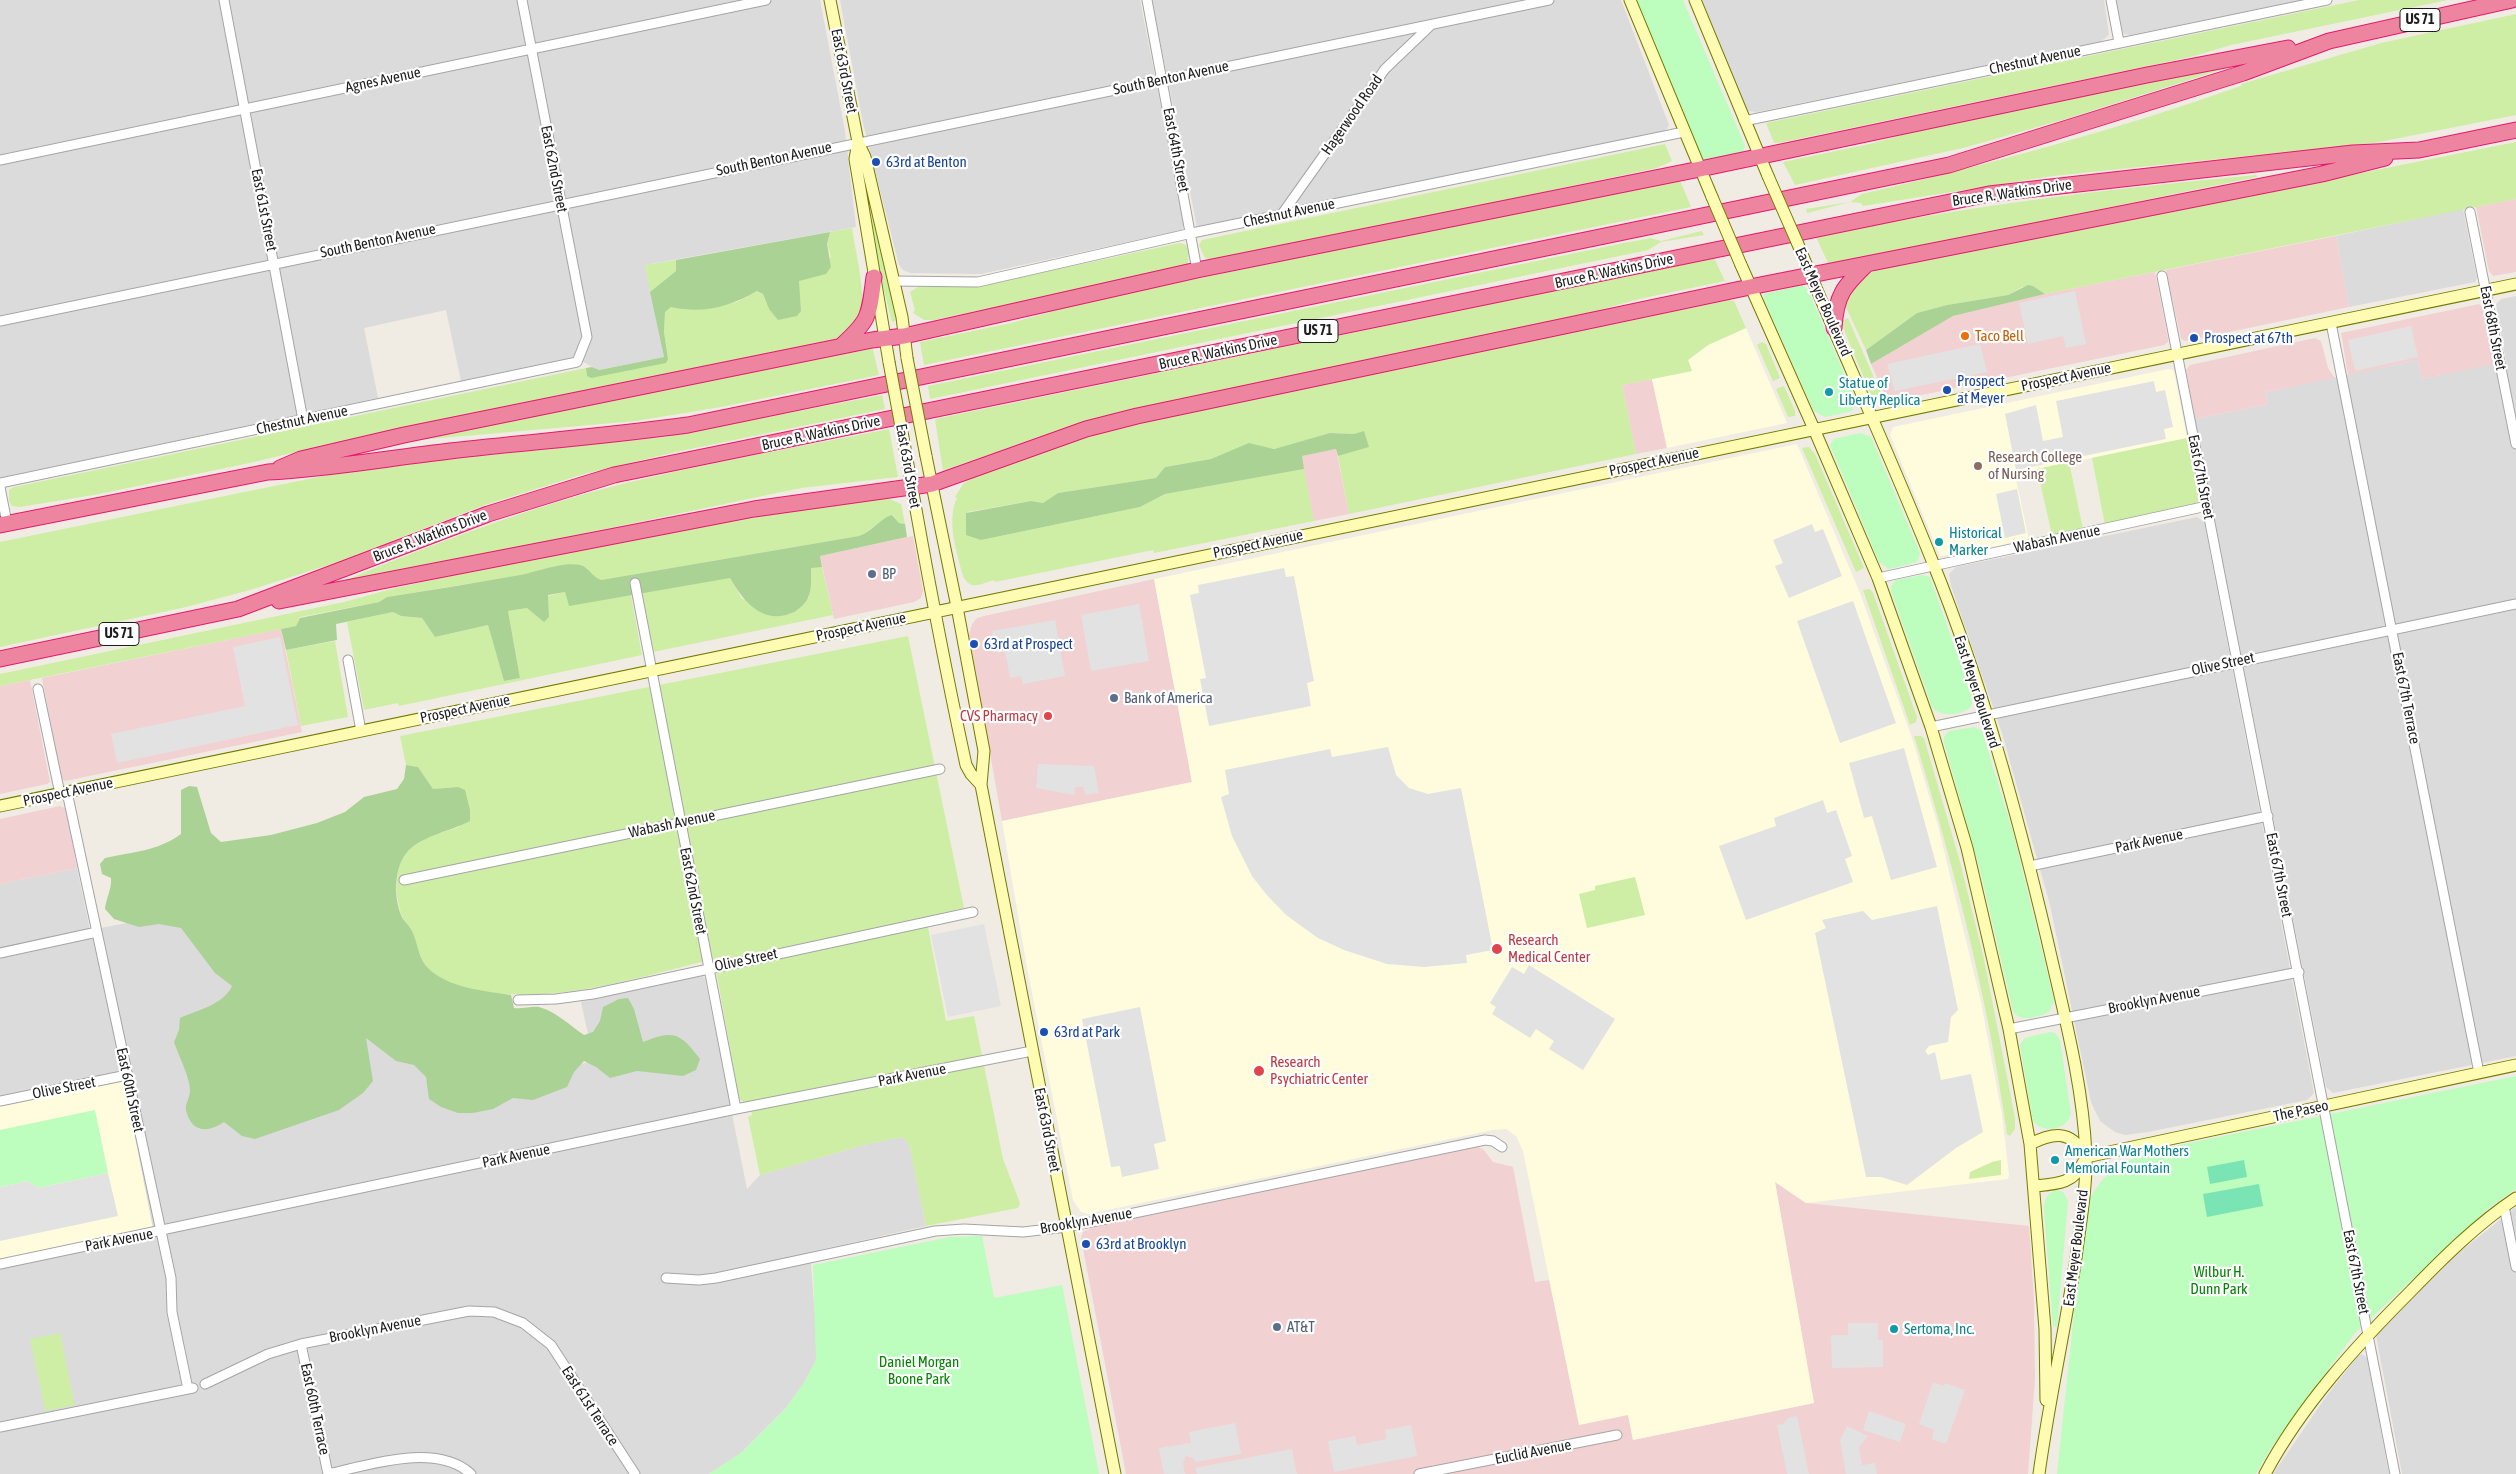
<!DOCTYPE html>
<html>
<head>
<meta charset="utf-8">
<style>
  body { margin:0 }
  canvas { display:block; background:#f0ebe3 }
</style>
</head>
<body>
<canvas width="2516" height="1474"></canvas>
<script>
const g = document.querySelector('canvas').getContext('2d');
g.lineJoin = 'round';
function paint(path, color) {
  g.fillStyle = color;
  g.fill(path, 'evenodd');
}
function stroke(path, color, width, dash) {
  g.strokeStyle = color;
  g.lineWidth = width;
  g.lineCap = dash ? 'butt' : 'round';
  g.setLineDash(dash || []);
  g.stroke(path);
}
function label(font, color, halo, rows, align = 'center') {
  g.font = font + ' "Asap Condensed",sans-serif';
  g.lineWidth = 4.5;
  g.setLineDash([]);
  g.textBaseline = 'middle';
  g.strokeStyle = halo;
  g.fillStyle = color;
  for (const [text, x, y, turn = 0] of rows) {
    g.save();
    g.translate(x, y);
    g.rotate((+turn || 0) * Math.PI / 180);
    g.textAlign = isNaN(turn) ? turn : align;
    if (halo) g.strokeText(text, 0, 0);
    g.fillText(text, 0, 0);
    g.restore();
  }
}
const residential = new Path2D(`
  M0,0H820L845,131L856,227L645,265L664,357L598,370L574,357L461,381L446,310L364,328L378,398L0,478Z
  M840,0H1140L1184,224L1182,230L981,274L910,273L903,270L899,265L863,123Z
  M1152,0H1621L1669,125L1666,130L1658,133L1197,227Z
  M1702,0H2104L2109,35L2100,42L1757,112L1748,111L1743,105Z
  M2116,0H2303L2130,35L2124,34L2122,29Z
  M2463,209L2477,278L2475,282L2349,307L2336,236Z
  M2516,296V1056L2333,1093L2326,1087L2195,419L2268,404L2266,392L2418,360L2422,379L2506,361L2496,304L2501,299Z
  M2197,517L2204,522L2314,1093L2307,1100L2148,1132L2125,1135L2115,1132L2100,1121L2091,1102L2050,905L2002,733L1951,586L1949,574L1956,567Z
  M77,868L90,930L179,913L433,1058L441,1094L594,1061L581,1002L702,975L705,979L747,1189L760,1175L867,1144L903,1137L909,1143L926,1226L810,1252L816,1330V1360L804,1383L785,1409L741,1453L709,1474H0V884Z
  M2516,1207V1474H2402L2376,1335L2460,1252Z
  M2362,1354L2367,1358L2389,1474H2273L2325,1398L2358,1356Z`);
const commercial = new Path2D(`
  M2516,199V272L2493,276L2489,271L2476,207Z
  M2336,236L2349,307L2186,341L2181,339L2166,270Z
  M2155,272L2168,339V342L2164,345L1888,402L1871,364L1953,316L2045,294Z
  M2479,304L2484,309L2494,364L2422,379L2418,360L2348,375L2341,333Z
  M2315,338L2321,341L2328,368L2335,378L2266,392L2268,404L2195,419L2186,370L2190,365Z
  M1652,379L1667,448L1636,454L1622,385Z
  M1336,449L1349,514L1314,521L1301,456Z
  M913,536L923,591L921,598L914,602L834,619L820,556Z
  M1154,579L1192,782L1002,821L969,635L972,624L977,618L984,616Z
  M281,629L302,732L65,781L61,778L42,678Z
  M30,680L50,782L47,784L0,794V686Z
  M60,806L67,809L77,868L0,884V819Z
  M1478,1147L1484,1150L1493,1162L1513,1167L1535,1282L1549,1280L1579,1424L1628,1414L1633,1440L1814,1403L1775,1182L1806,1203L2029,1226L2034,1300L2035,1379L2028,1474H1126L1081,1238L1083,1232L1098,1225Z`);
const education = new Path2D(`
  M1746,328L1787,423L1667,448L1652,379L1692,371L1688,360L1708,345Z
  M2168,369L2173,370L2175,376L2187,438L2015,474L2029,540L1940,556L1890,435L1893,427Z
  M1797,444L1860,593L1912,738L1938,826L1981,1002L2002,1115L2009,1175L2008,1179L1806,1203L1775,1182L1814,1403L1633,1440L1628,1415L1579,1425L1523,1151L1516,1136L1506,1129L1493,1130L1088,1214L1081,1212L1073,1200L1027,968L1002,821L1192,782L1154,579Z
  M124,1081L153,1229L0,1261V1106Z`);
const grass = new Path2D(`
  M2359,0H2448L2231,45L2191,57L1779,143H1774L1766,123Z
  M2516,14V115L2374,143L2053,176L1863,206L1861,203L1850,202L1807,213L1806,209L1850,202L1862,194C1990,164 2117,130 2241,86V84L2381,43Z
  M2229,64L2230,67L2069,118L1967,147L1795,185L1783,162L1874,143L1932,126Z
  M2516,142V199L2045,294L2033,286L2022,287L2008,295L1947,305L1917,313L1866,350L1843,301L1858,279L1877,270Z
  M1665,144L1672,161L1657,168L1216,261L1205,258L1199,245L1202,240Z
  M2256,175L2257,177L1829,265L1816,237C1962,206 2108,189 2256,175Z
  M1679,178L1691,207L924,365L920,342L1011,323L1086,302Z
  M871,212L897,320L892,322L876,259Z
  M852,228C855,251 868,298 859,320C855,327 843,336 836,339L454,419L400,428L245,464L94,495L20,507L12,506L9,501V490L14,487L586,368L587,376L668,359L664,332L665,312L671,307L737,302L757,291L763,294L769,309L801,311L798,281L831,257L827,244L830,232Z
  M1702,231L1704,235L1661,242L1648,250L930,399L928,386L1624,243L1651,238L1661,241Z
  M1180,243L1186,245L1189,251L1188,263L1182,268L934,320H924L913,313L915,310L910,292L918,287H975Z
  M1714,258L1725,281L1639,299L1575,317L1122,411L1058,430L943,471L935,419Z
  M676,260V271L650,292L645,265Z
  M1729,300L1734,301L1746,328L1708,345L1688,360L1692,371L1622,385L1636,454L1349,514L1338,456L1368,447L1354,434L1330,433L1274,449L1249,444L1211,459L1165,467L1157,478L1058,493L1043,503L1031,501L967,512L966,534L981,540L1140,507L1165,494L1304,469L1314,521L1154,553L1153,550L995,582L994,580C982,583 971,592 963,576C957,553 946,520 957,498L955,497L963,484L974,476L1062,443L1118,427Z
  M1848,318L1883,398L1875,399L1872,397L1844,330L1842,321Z
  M1762,342L1766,344L1780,378L1773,381L1757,345Z
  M872,346L879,375L721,407L636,421L407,441Z
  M1784,386L1795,411V416L1788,417L1776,389Z
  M882,395L885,409L676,452L584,474L485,505L338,562L250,590L186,607L0,647V542L357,469L664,437Z
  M889,429L898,477L801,488L404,571L349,582L348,579C427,547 506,516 588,493C686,466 788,449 889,429Z
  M2187,438L2199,499L2196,505L2105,525L2092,458Z
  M1809,447L1815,454L1864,568L1856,572L1802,448Z
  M2069,462L2083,529L2052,535L2037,469Z
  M882,498L890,499L901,504L905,524L899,523L893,515C880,518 871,532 859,536L601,580L594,578L587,568L569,565L521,575L387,597L379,602L300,617L296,626L0,686V674L344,602L395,588L694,524Z
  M811,567H822L833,615L653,652L642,593L730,577L742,599L797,611L809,597Z
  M1870,589L1873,593L1917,717L1916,722L1910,725L1863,590Z
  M565,592L569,605L631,595L642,655L399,706L398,703L364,710L347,622L393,612L401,616L422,618L435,637L488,625L504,681L520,678L508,611L527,608L549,617L548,596Z
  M908,636L964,908L926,917L946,1021L974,1016L1003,1159L1020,1203L1018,1208L926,1226L909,1144L903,1137L867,1144L760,1175L748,1117L752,1115L750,1102H744L739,1099L714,959C641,976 557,1005 482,991C465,988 438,981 427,967C419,957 417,944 412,932C410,927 404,922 402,916C395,896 393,868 408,851C420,838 443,832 459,827L458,787L433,789L418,767L406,765L400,736Z
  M335,641L348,717L301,726L286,650Z
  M1914,736H1921L1924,738L1960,862L1984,959L2015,1118V1129L2010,1136L2007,1134C1988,998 1954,867 1914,736Z
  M1635,877L1645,915L1587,928L1579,894L1595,890V886Z
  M2001,1160V1175L1969,1179L1970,1172L1992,1162Z
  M60,1333L75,1405L45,1411L30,1339Z`);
const forest = new Path2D(`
  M830,232L827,244L831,267L826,274L799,281L801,311L797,316L778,320L769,309L763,294L757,291C729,307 703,314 671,307L665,312L664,332L668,359L666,363L591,378L587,376L586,368L592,367L599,370L664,357L650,292L676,271V260Z
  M2028,285L2033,286L2045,294L1953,316L1871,364L1866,350L1917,313L1947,305L2008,295Z
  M1364,431L1369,447L1338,456L1336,449L1302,456L1304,469L1165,494L1140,507L981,540L966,535V513L1031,501L1043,503L1058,493L1156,478L1165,467L1211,459L1249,443L1274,449L1330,433L1354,434Z
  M892,515L899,523L905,524L907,537L820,556L822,567L811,568C811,576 812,587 809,595C808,601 799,610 794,612C763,626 744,602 730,578L569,606L565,592L548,595L549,617L544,622L527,608L508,611L520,678L504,681L488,625L435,637L422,618L401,616L393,612L336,624L337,640L286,650L281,629L296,626L300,618L379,602L387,597C431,590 475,583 520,575C535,572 565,561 580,565C589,567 592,577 601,580L859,536C872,532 880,518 892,515Z
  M406,765L418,767L433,789L458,787L465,790L470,810V821C451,831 425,835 409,850C393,866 393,900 403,919C406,923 410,927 412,931C418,943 418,959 429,969C449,988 485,991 511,995L514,1008C523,1009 532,1006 539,1007C555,1011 571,1026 584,1035L593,1032L600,1021L603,1007L619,999L628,998L634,1009L643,1042C673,1030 680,1032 700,1059L696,1070L683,1076L637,1071L610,1078L596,1067L584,1061L574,1072L567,1087L533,1100L513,1098L493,1109L473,1113H458L441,1107L429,1099L426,1077L414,1065L396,1061L366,1038L373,1081L363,1093L339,1110L255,1139L242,1136L224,1122C208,1133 191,1133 186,1110C185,1104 190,1097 190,1091C191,1080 178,1054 174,1042L179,1030L180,1018C198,1010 223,1005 232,986L215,973L181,928L159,924L139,927L114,919L105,909C106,898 112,889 111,878L102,874L100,864L105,858C132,852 158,851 181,834V790L189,786L197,787L211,833L221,842L271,835L317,823L345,812L364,797L397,789L404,779Z`);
const park = new Path2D(`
  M1637,0H1683L1745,146L1743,153L1702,162Z
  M1802,285L1808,290L1855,399L1852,411L1825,417L1814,411L1764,300V294Z
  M1860,433L1871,437L1920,553L1917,562L1889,569L1879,562L1830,445L1834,439Z
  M1922,575L1930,577L1932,583L1973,699L1971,707C1961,715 1941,718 1932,707L1891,591V586L1896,580Z
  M1974,727L1982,731L2014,836L2054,1001L2049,1012C2038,1017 2020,1023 2013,1011L1981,874L1944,742V737L1949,731Z
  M2050,1032L2055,1033L2060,1040L2071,1114C2067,1130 2043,1134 2033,1121L2020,1045L2025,1038Z
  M2516,1076V1189L2488,1209L2355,1333L2271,1448L2256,1474H2057L2085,1210C2099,1174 2120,1162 2155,1150Z
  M95,1110L108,1173L38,1188L28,1181L0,1187V1130Z
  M2056,1190L2063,1192L2068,1201L2057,1327L2053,1326L2044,1208C2045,1198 2047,1194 2056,1190Z
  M982,1236L994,1298L1062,1285L1099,1474H709L741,1453L785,1409L804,1383L816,1360L813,1265L950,1237Z`);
const pitch = new Path2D(`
  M2244,1160L2247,1177L2210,1184L2207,1167Z
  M2259,1184L2263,1206L2207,1217L2203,1194Z`);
const parking = new Path2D(`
  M2075,291L2086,344L2066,348L2063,336L2028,344L2019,303Z
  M2411,326L2418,357L2355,371L2348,340Z
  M1980,344L1987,372L1895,391L1887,364Z
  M2154,381L2156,392L2165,390L2173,427L2164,429L2166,439L2016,470L2005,414L2036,405L2043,441L2063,437L2056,401Z
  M2017,489L2026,533L2005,538L1996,494Z
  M1812,524L1815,532L1823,529L1842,576L1789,598L1775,566L1783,563L1773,540Z
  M1284,568L1286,577L1294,576L1314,681L1307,683L1311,706L1209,726L1200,679L1206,678L1190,595L1199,593L1198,585Z
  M1853,601L1896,723L1840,743L1797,621Z
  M1139,604L1149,661L1091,671L1081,615Z
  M1055,620L1065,676L1023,684L1021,676L1010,678L1005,652L996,653L992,631Z
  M280,637L298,725L117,763L111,734L245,706L233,647Z
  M1388,747L1396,775L1409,788L1428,794L1461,788L1493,950L1466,955L1467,963L1424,967L1387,964L1344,950L1318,938L1286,915L1266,894L1252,876L1232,836L1221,797L1229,794L1225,770L1330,749L1332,757Z
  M1904,748L1937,867L1891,880L1872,816L1864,818L1849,763Z
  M1038,764L1094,766L1099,793L1086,795L1083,787H1075L1074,795L1036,788Z
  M1823,800L1827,813L1836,810L1852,856L1845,859L1853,882L1746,920L1719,846L1776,826L1774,818Z
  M1937,906L1958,1010L1951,1017L1948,1042L1929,1046L1925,1051L1928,1055L1935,1052L1941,1080L1971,1074L1983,1132L1956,1148L1907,1185L1881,1177H1866L1815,933L1826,928L1822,920L1863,911L1872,920Z
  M984,924L1001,1006L948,1017L931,935Z
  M1529,965L1615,1019L1583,1070L1549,1049L1554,1041L1536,1029L1530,1038L1492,1014L1496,1007L1490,1003L1512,967L1524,974Z
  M1140,1007L1166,1141L1154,1144L1159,1169L1122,1177L1120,1166L1111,1167L1082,1019Z
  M108,1173L118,1216L0,1241V1187L28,1181L38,1188Z
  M1848,1323H1878V1340H1883V1367L1832,1368L1831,1335H1848Z
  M1933,1382L1944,1386L1945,1383L1965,1390L1946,1444L1932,1439L1934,1430L1919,1424Z
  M1869,1411L1906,1424L1900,1442L1863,1430Z
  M1797,1416L1809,1474H1787L1777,1425L1783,1424L1788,1418Z
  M1235,1423L1241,1454L1195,1462L1193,1458L1186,1456L1183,1463L1185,1474H1164L1159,1448L1191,1443L1189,1432Z
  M1411,1425L1417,1456L1334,1472L1328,1441L1355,1436L1357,1445L1386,1439L1385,1430Z
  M1847,1426L1868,1436L1859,1447L1862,1465L1875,1463L1877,1474H1846L1840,1440Z
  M1292,1449L1297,1474H1197L1195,1468Z`);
const street = new Path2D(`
  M224,0L303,420
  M1147,0L1197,270
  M2111,0L2119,42
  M1744,121L2327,0
  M0,160L766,0
  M2470,212L2516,444
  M1282,214L1385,69L1431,25
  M2162,276L2395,1474
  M895,281L978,282L1192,233L1684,132
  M0,321L1549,0
  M2331,323L2479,1073
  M0,483L577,362L587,337L522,0
  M0,487L7,523
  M1878,578L2207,506
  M635,583L736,1109
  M348,660L361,731
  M38,689L60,794
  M1931,727L2516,604
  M67,792L171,1278L172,1312L188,1389
  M2030,866L2268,816
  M404,880L940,769
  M0,953L97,932
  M518,1000L556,999L593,994L973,912
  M2009,1029L2299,972
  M0,1101L127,1075
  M2504,1206L2516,1267
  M0,1264L736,1109L1032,1051
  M666,1278L699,1280L716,1278L935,1231L964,1229L1023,1232L1067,1227L1485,1140L1493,1141L1502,1147
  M301,1344L328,1474
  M205,1384L268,1354L301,1344L469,1311L494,1312L523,1323L551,1345L635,1474
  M0,1427L193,1388
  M328,1474C369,1465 436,1442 471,1474
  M1419,1474L1617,1435`);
const secondary = new Path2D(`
  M830,0L858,142L865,157L902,317L907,358
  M1630,0L1712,197
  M1695,0L1768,176
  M858,142L855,159L889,362
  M1797,242C1841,350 1890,455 1933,563C1982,684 2017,812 2047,939C2063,1010 2083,1083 2086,1155C2087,1189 2080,1224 2076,1258C2065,1330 2049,1401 2039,1474
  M1741,265L1814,429L1878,578L1931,727L1967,848L2009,1029L2030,1144L2045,1329L2046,1400
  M926,456L957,607L984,751L981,785L1115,1474
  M907,459C925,562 944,663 966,765L971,774L981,785
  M0,806L2516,284
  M2030,1144C2052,1133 2071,1129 2084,1155
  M2086,1157L2516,1065
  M2034,1186C2057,1184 2074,1184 2084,1161
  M2265,1474C2301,1406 2357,1345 2411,1291C2443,1258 2477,1224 2516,1198`);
const highway = new Path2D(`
  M1834,328C1836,295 1844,286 1867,264
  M841,346C870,320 869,316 874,277
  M280,468L301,459L404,435L872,340L904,336L1197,270L1700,169L2147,75L2288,48
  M0,525L268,472C329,469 389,458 450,451C529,442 608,436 688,425L1886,178L1949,165L2243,73L2329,41L2512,0
  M279,601L754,509L932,484L1086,429L1137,416L1750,287L2322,174L2385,158
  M0,659L238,609L488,514L614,475L1989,194L2353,153L2419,150L2516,130`);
const secondaryBridge = new Path2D(`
  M1768,176L1797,242
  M1712,197L1741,265
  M907,358L926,456
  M889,362L907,459`);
const markers = [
  [876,162,5,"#1a4fb4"],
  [1965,336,5,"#e8710a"],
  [2194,338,5,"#1a4fb4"],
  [1947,390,5,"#1a4fb4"],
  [1829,392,5,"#0f9aa8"],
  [1978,466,5,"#8d6e63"],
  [1939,542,5,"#0f9aa8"],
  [872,574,5,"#5c6f8a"],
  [974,644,5,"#1a4fb4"],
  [1114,698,5,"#5c6f8a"],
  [1048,716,5,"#e0444e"],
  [1497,949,6,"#e0444e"],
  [1044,1032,5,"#1a4fb4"],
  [1259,1071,6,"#e0444e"],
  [2055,1160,5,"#0f9aa8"],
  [1086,1244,5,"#1a4fb4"],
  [1277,1327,5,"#5c6f8a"],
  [1894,1329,5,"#0f9aa8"]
];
const shields = [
  [2420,20,40],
  [1318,331,40],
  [119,634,40]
];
const shieldNames = [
  ["US 71",2420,20],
  ["US 71",1318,331],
  ["US 71",119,634]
];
const streetNames = [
  ["Chestnut Avenue",2035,60,-12],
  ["East 63rd Street",844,71,79],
  ["South Benton Avenue",1171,78,-12],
  ["Agnes Avenue",383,80,-12],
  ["Hagerwood Road",1352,115,-55],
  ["East 64th Street",1176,150,79],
  ["South Benton Avenue",774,159,-12],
  ["East 62nd Street",554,169,79],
  ["Bruce R. Watkins Drive",2012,193,-8],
  ["East 61st Street",264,210,79],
  ["Chestnut Avenue",1289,213,-12],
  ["South Benton Avenue",378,241,-12],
  ["Bruce R. Watkins Drive",1614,271,-12],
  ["East Meyer Boulevard",1823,302,66],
  ["East 68th Street",2493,328,79],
  ["Bruce R. Watkins Drive",1218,352,-12],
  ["Prospect Avenue",2066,377,-12],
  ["Chestnut Avenue",302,420,-12],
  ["Bruce R. Watkins Drive",821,433,-12],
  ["Prospect Avenue",1654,462,-12],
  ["East 63rd Street",908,466,80],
  ["East 67th Street",2201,477,79],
  ["Bruce R. Watkins Drive",430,536,-21],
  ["Wabash Avenue",2057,539,-12],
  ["Prospect Avenue",1258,544,-12],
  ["Prospect Avenue",861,627,-12],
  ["Olive Street",2223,664,-12],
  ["East Meyer Boulevard",1977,692,72],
  ["East 67th Terrace",2406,698,79],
  ["Prospect Avenue",465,709,-12],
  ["Prospect Avenue",68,792,-12],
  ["Wabash Avenue",672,824,-12],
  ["Park Avenue",2149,841,-12],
  ["East 67th Street",2279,875,79],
  ["East 62nd Street",693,891,79],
  ["Olive Street",746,960,-12],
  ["Brooklyn Avenue",2154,1000,-11],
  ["Park Avenue",912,1075,-11],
  ["Olive Street",64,1088,-11],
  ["East 60th Street",130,1090,78],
  ["The Paseo",2301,1111,-12],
  ["East 63rd Street",1047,1130,79],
  ["Park Avenue",516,1156,-12],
  ["Brooklyn Avenue",1086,1221,-10],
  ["Park Avenue",119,1240,-11],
  ["East Meyer Boulevard",2076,1248,-83],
  ["East 67th Street",2356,1272,79],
  ["Brooklyn Avenue",375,1329,-11],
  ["East 61st Terrace",590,1406,57],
  ["East 60th Terrace",315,1409,78],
  ["Euclid Avenue",1533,1452,-11]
];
const transitNames = [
  ["63rd at Benton",886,162],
  ["Prospect at 67th",2204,338],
  ["Prospect",1957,381],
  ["at Meyer",1957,398],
  ["63rd at Prospect",984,644],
  ["63rd at Park",1054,1032],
  ["63rd at Brooklyn",1096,1244]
];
const foodNames = [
  ["Taco Bell",1975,336]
];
const cultureNames = [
  ["Statue of",1839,383],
  ["Liberty Replica",1839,400],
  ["Historical",1949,533],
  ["Marker",1949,550],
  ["American War Mothers",2065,1151],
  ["Memorial Fountain",2065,1168],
  ["Sertoma, Inc.",1904,1329]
];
const educationNames = [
  ["Research College",1988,457],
  ["of Nursing",1988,474]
];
const serviceNames = [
  ["BP",882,574],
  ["Bank of America",1124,698],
  ["AT&T",1287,1327]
];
const healthNames = [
  ["CVS Pharmacy",1038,716,"right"],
  ["Research",1508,940],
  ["Medical Center",1508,957],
  ["Research",1270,1062],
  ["Psychiatric Center",1270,1079]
];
const parkNames = [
  ["Wilbur H.",2219,1272],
  ["Dunn Park",2219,1289],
  ["Daniel Morgan",919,1362],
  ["Boone Park",919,1379]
];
paint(residential, '#dcdbdb');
paint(commercial, '#f2d1d2');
paint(education, '#fffcdd');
paint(grass, '#ceeea5');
paint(forest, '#abd295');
paint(park, '#bdfdbd');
paint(pitch, '#7be4b4');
paint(parking, '#e2e2e2');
stroke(street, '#a5a5a5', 11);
stroke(secondary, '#757a00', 13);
stroke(highway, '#e6186e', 17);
stroke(street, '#fff', 9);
stroke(secondary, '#fefcb3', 11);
stroke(highway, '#ed85a0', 15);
stroke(secondaryBridge, '#757a00', 13, []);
stroke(secondaryBridge, '#fefcb3', 11);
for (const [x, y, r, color] of markers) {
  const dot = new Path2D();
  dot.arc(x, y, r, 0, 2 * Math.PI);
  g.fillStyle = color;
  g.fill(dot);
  stroke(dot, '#fff', 2);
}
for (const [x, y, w] of shields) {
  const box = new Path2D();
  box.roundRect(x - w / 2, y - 11.5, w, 23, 4);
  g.fillStyle = '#fff';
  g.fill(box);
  stroke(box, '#1e1e1e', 1);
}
label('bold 14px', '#1e1e1e', null, shieldNames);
label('15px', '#1e1e1e', '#fff', streetNames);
label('15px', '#164399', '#fff', transitNames, 'left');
label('15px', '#c56008', '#fff', foodNames, 'left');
label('15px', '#0d838f', '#fff', cultureNames, 'left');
label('15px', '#785e54', '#fff', educationNames, 'left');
label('15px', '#4e5e75', '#fff', serviceNames, 'left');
label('15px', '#be3a42', '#fff', healthNames, 'left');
label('15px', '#048405', '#fff', parkNames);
</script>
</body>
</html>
